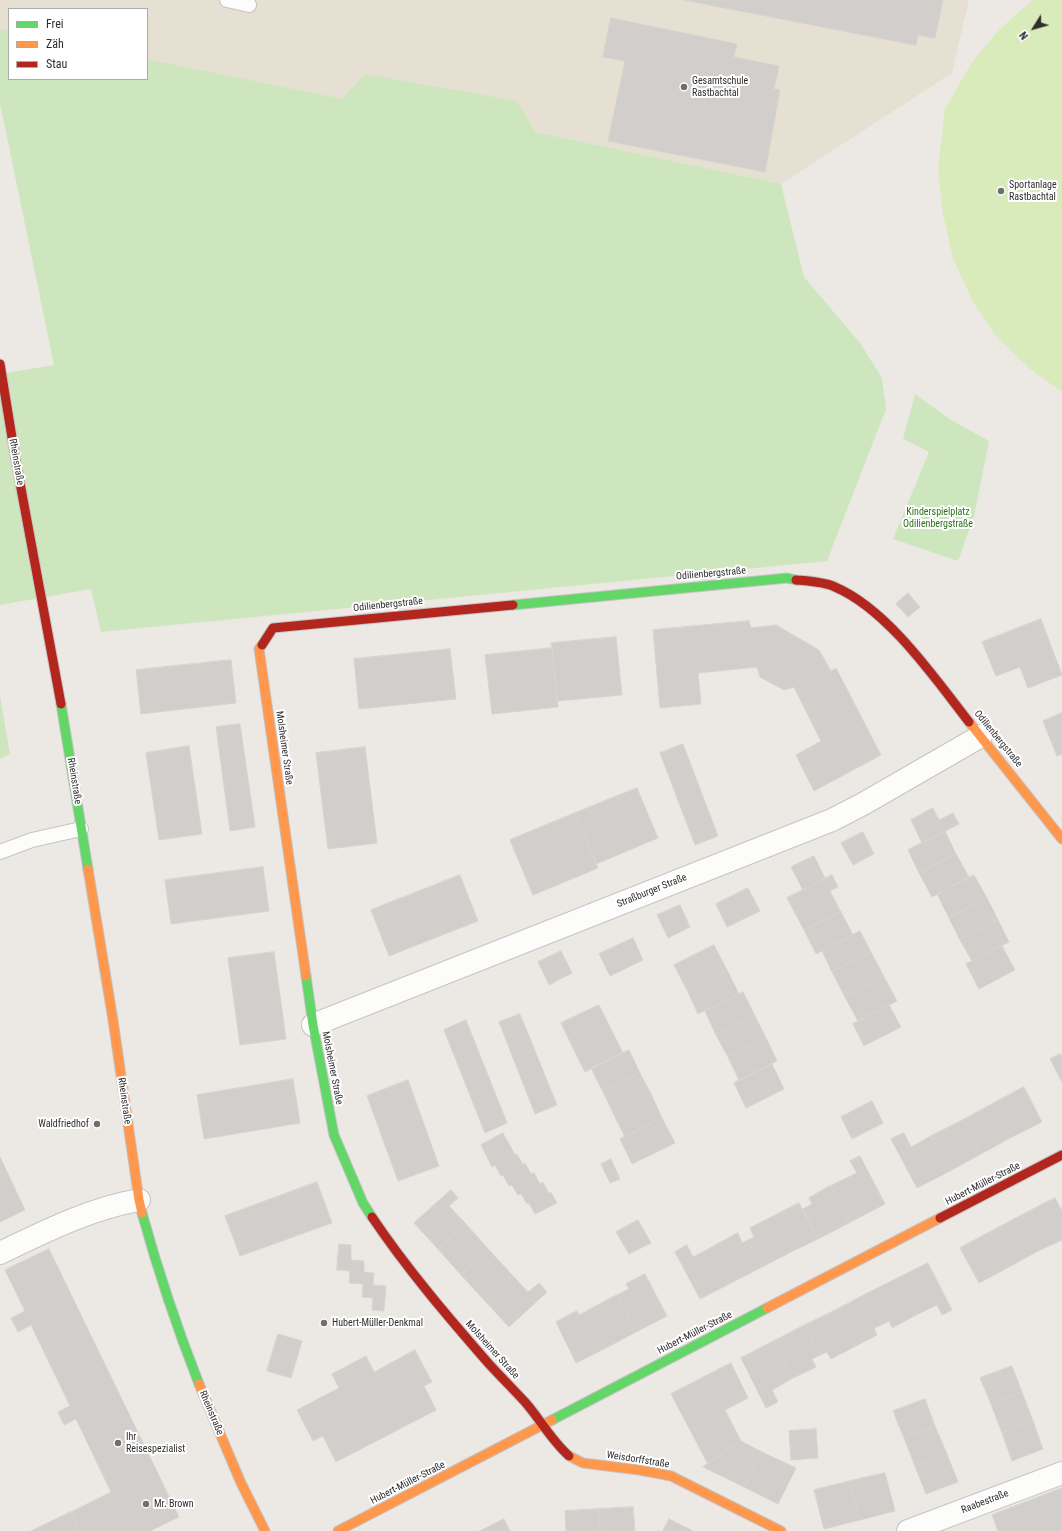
<!DOCTYPE html>
<html>
<head>
<meta charset="utf-8">
<style>
  body { margin:0 }
  #map { position:relative; width:1062px; height:1531px; overflow:hidden; background:#ece8e4; font-family:"Roboto Condensed",sans-serif }
  canvas { display:block }
  .legend { position:absolute; left:8px; top:8px; width:140px; height:72px; box-sizing:border-box; background:#fff; border:1px solid #ababab; margin:0; padding:5px 7px; list-style:none; font-size:12px; color:#2e2e2e }
  .legend li { display:flex; align-items:center; gap:8px; height:20px }
  .legend b { width:20px; border:1px solid #ababab }
  .north { position:absolute; left:1014px; top:8px; width:40px; height:40px; -webkit-text-stroke:3px #fff; paint-order:stroke; rotate:233deg; font-size:11px; font-weight:700; line-height:16px; text-align:center; color:#2e2e2e }
  .north::after { content:''; display:block; margin:auto; width:14px; height:18px; background:#2e2e2e; clip-path:polygon(50% 0,100% 100%,50% 72%,0 100%) }
</style>
</head>
<body>
<div id="map">
<canvas width="1062" height="1531"></canvas>
<ul class="legend">
<li><b style="height:5px;background:#63d668"></b>Frei</li>
<li><b style="height:5px;background:#ff974d"></b>Zäh</li>
<li><b style="height:5px;background:#b3261e"></b>Stau</li>
</ul>
<div class="north">N</div>
</div>
<script>
const g = document.querySelector('canvas').getContext('2d');
g.lineJoin = 'round';
function paint(path, color) {
  g.fillStyle = color;
  g.fill(path, 'evenodd');
}
function stroke(path, color, width, dash) {
  g.strokeStyle = color;
  g.lineWidth = width;
  g.lineCap = dash ? 'butt' : 'round';
  g.setLineDash(dash || []);
  g.stroke(path);
}
function label(font, color, halo, rows, align = 'center') {
  g.font = font + ' "Roboto Condensed",sans-serif';
  g.lineWidth = 4;
  g.setLineDash([]);
  g.textBaseline = 'middle';
  g.strokeStyle = halo;
  g.fillStyle = color;
  for (const [text, x, y, turn = 0] of rows) {
    g.save();
    g.translate(x, y);
    g.rotate((+turn || 0) * Math.PI / 180);
    g.textAlign = isNaN(turn) ? turn : align;
    if (halo) g.strokeText(text, 0, 0);
    g.fillText(text, 0, 0);
    g.restore();
  }
}
const education = new Path2D(`
  M0,0H969L952,73L781,184L536,132L517,101L342,100L147,59V9H9V31L0,29Z`);
const green = new Path2D(`
  M0,29L9,31V79H147V59L342,99L365,74L517,101L536,132L781,184L804,277L860,343L882,378L886,409L827,561L101,632L91,589L0,605V374L54,365L0,103Z
  M915,394L951,420L989,441L974,516L958,561L893,539L929,452L903,439Z
  M0,695L10,754L0,759Z`);
const pitch = new Path2D(`
  M1032,0H1062V392L1030,369L995,335L973,302L953,258L943,214L938,169L945,109L972,62L999,30Z`);
const building = new Path2D(`
  M684,0H943L935,38L918,35L916,45Z
  M611,18L737,44L734,57L779,66L774,89L780,90L765,172L608,141L625,61L603,57Z
  M908,593L920,607L908,617L896,604Z
  M1041,619L1062,675L1028,688L1020,667L996,676L982,642Z
  M749,621L751,628L776,625L819,650L831,671L836,668L881,755L814,791L796,755L821,741L794,687L784,690L760,677L757,667L698,673L701,704L660,708L653,630Z
  M616,637L622,695L557,701L551,643Z
  M552,648L558,707L492,714L485,655Z
  M450,649L456,699L359,709L354,659Z
  M231,660L236,703L141,714L136,670Z
  M1062,713V754L1057,756L1043,721Z
  M240,724L255,827L230,831L216,727Z
  M683,744L718,836L695,845L660,753Z
  M189,746L202,834L159,840L146,753Z
  M365,747L377,843L328,849L316,753Z
  M637,788L658,838L596,864L575,813Z
  M933,808L939,820L953,813L959,824L922,843L911,820Z
  M575,813L598,868L533,895L510,840Z
  M945,831L956,854L919,873L908,850Z
  M863,832L874,854L853,865L841,843Z
  M956,854L969,877L932,897L919,873Z
  M814,856L825,878L803,890L791,867Z
  M263,867L269,911L171,924L165,880Z
  M460,875L478,921L389,956L371,910Z
  M832,875L838,887L830,891L841,912L804,930L787,898Z
  M974,875L987,898L949,918L937,894Z
  M748,888L760,911L727,927L716,904Z
  M987,898L998,920L960,940L949,918Z
  M680,905L690,927L668,938L657,915Z
  M841,912L853,935L816,954L804,930Z
  M998,920L1009,942L972,961L960,940Z
  M860,931L871,952L832,972L822,951Z
  M633,938L643,960L610,976L599,954Z
  M714,945L727,970L687,990L674,965Z
  M1002,946L1015,970L979,989L966,964Z
  M561,951L572,973L549,985L538,962Z
  M274,952L286,1039L240,1045L228,958Z
  M871,952L884,977L845,997L832,972Z
  M727,970L739,994L698,1014L687,990Z
  M884,977L897,1001L858,1021L845,997Z
  M743,992L755,1016L716,1035L705,1011Z
  M599,1005L611,1029L573,1048L561,1023Z
  M889,1005L901,1027L864,1046L853,1024Z
  M520,1014L557,1105L535,1114L499,1022Z
  M755,1016L766,1038L728,1057L716,1035Z
  M466,1020L507,1123L485,1133L444,1030Z
  M611,1029L623,1053L585,1072L573,1048Z
  M766,1038L777,1061L739,1080L728,1057Z
  M629,1050L640,1073L603,1092L591,1068Z
  M1060,1054L1062,1057V1082L1050,1059Z
  M772,1064L784,1089L746,1108L734,1083Z
  M640,1073L652,1096L614,1115L603,1092Z
  M293,1079L300,1123L204,1139L197,1095Z
  M408,1080L439,1166L398,1181L367,1096Z
  M1024,1087L1042,1122L1012,1137L994,1103Z
  M652,1096L662,1118L625,1137L614,1115Z
  M872,1101L883,1123L852,1139L841,1117Z
  M994,1103L1012,1137L981,1154L963,1120Z
  M662,1118L675,1143L632,1164L620,1139Z
  M963,1120L981,1154L950,1171L931,1136Z
  M503,1133L515,1155L517,1154L523,1165L525,1163L531,1174L534,1173L540,1184L543,1182L549,1194L551,1192L557,1203L535,1214L529,1203L527,1204L521,1194L518,1195L512,1185L509,1186L503,1175L501,1176L495,1165L492,1167L481,1145Z
  M904,1133L911,1147L931,1136L950,1171L917,1188L891,1139Z
  M860,1156L885,1204L849,1223L830,1186L857,1173L850,1161Z
  M0,1157L25,1210L0,1222Z
  M611,1159L620,1179L610,1183L601,1164Z
  M317,1182L332,1223L240,1256L225,1216Z
  M830,1186L849,1223L818,1239L803,1209L812,1204L809,1198Z
  M451,1190L458,1198L449,1206L466,1224L438,1249L414,1223Z
  M1055,1198L1062,1211V1240L1040,1250L1022,1215Z
  M799,1203L818,1239L793,1251L774,1216Z
  M1022,1215L1040,1250L1009,1267L990,1232Z
  M774,1216L793,1251L762,1267L748,1240L754,1237L750,1228Z
  M638,1220L651,1243L629,1254L616,1232Z
  M466,1224L489,1250L461,1275L438,1249Z
  M990,1232L1009,1267L979,1283L960,1248Z
  M738,1233L742,1243L748,1240L762,1267L731,1283L712,1247Z
  M339,1244L351,1245V1260L364,1261V1272L374,1273L373,1285L386,1286L384,1311L372,1310L373,1298L362,1297L363,1284L349,1283L350,1271L337,1270Z
  M687,1245L693,1257L712,1247L731,1283L700,1299L675,1252Z
  M49,1249L179,1517L150,1531H80L71,1512L111,1492L76,1419L64,1425L58,1412L70,1406L31,1325L18,1332L11,1318L25,1311L5,1270Z
  M489,1250L513,1276L485,1301L461,1275Z
  M928,1263L952,1310L942,1315L937,1305L916,1315L898,1278Z
  M645,1274L667,1316L636,1332L617,1295L629,1289L626,1284Z
  M513,1276L528,1292L539,1283L547,1292L509,1327L485,1301Z
  M898,1278L916,1315L892,1328L889,1321L881,1325L866,1294Z
  M866,1294L881,1325L874,1328L877,1335L854,1347L836,1310Z
  M617,1295L636,1332L606,1348L587,1311Z
  M836,1310L854,1347L831,1359L827,1352L820,1355L805,1325Z
  M577,1311L579,1315L587,1311L606,1348L576,1363L556,1322Z
  M805,1325L820,1355L812,1359L816,1367L793,1378L774,1341Z
  M278,1334L302,1341L291,1378L267,1371Z
  M774,1341L793,1378L772,1390L778,1402L766,1408L741,1358Z
  M415,1350L432,1382L424,1386L436,1410L336,1462L323,1436L313,1441L297,1410L339,1388L332,1374L366,1356L374,1372Z
  M731,1363L748,1398L725,1410L741,1441L708,1464L671,1394Z
  M1012,1366L1022,1392L991,1404L980,1378Z
  M1022,1392L1033,1421L1002,1433L991,1404Z
  M925,1399L935,1426L904,1438L893,1411Z
  M1033,1421L1043,1449L1012,1461L1002,1433Z
  M935,1426L947,1454L915,1466L904,1438Z
  M816,1429L818,1458L791,1460L789,1431Z
  M741,1441L762,1452L744,1487L703,1467Z
  M762,1452L796,1468L778,1504L744,1487Z
  M947,1454L958,1482L926,1494L915,1466Z
  M885,1473L895,1511L860,1520L850,1481Z
  M850,1481L860,1520L824,1529L814,1490Z
  M1062,1488V1531H998L992,1515Z
  M633,1507L635,1531H600L599,1509Z
  M599,1509L600,1531H566L565,1511Z
  M71,1512L80,1531H31Z
  M504,1519L510,1531H480Z
  M669,1519L693,1531H663Z`);
const lane = new Path2D(`
  M227,0L249,5
  M0,852L32,840L81,829`);
const street = new Path2D(`
  M313,1025L832,820L863,804L981,736
  M0,1253C46,1231 89,1209 139,1200
  M908,1531L1062,1473`);
const fast = new Path2D(`
  M513,605L787,578L796,580
  M61,704L88,869
  M306,976L313,1025L334,1135L363,1203L372,1217
  M142,1213C158,1271 177,1328 199,1384
  M552,1420L767,1308`);
const slow = new Path2D(`
  M262,645L259,649L306,976
  M969,722L1062,839
  M88,869L113,1020L139,1200L142,1213
  M767,1308L940,1218
  M199,1384L241,1483L265,1531
  M569,1456L583,1463L639,1470L671,1476L781,1531
  M338,1531L552,1420`);
const jam = new Path2D(`
  M0,364L15,456L61,704
  M796,580C807,581 825,582 835,587C887,609 934,677 969,722
  M262,645L273,628L513,605
  M372,1217C407,1269 448,1317 489,1364C501,1377 513,1389 525,1402C540,1419 551,1440 569,1456
  M940,1218L1062,1155`);
const markers = [
  [684,87,4,"#706f6e"],
  [1001,191,4,"#706f6e"],
  [97,1124,4,"#706f6e"],
  [324,1323,4,"#706f6e"],
  [118,1443,4,"#706f6e"],
  [146,1504,4,"#706f6e"]
];
const poiNames = [
  ["Gesamtschule",692,81],
  ["Rastbachtal",692,93],
  ["Sportanlage",1009,185],
  ["Rastbachtal",1009,197],
  ["Waldfriedhof",89,1124,"right"],
  ["Hubert-Müller-Denkmal",332,1323],
  ["Ihr",126,1437],
  ["Reisespezialist",126,1449],
  ["Mr. Brown",154,1504]
];
const streetNames = [
  ["Rheinstraße",16,462,80],
  ["Odilienbergstraße",711,574,-5],
  ["Odilienbergstraße",388,605,-6],
  ["Odilienbergstraße",998,739,51],
  ["Molsheimer Straße",284,748,82],
  ["Rheinstraße",74,781,81],
  ["Straßburger Straße",652,891,-22],
  ["Molsheimer Straße",332,1068,79],
  ["Rheinstraße",124,1101,82],
  ["Hubert-Müller-Straße",983,1184,-27],
  ["Hubert-Müller-Straße",695,1333,-27],
  ["Molsheimer Straße",492,1350,48],
  ["Rheinstraße",211,1413,67],
  ["Weisdorffstraße",638,1460,9],
  ["Hubert-Müller-Straße",408,1483,-27],
  ["Raabestraße",985,1502,-21]
];
const parkNames = [
  ["Kinderspielplatz",938,512],
  ["Odilienbergstraße",938,524]
];
paint(education, '#e6e0d3');
paint(green, '#cee6be');
paint(pitch, '#d9eabb');
paint(building, '#d1cecb');
stroke(building, '#d7d4d0', 1);
stroke(lane, '#c5c4c5', 16);
stroke(street, '#c5c4c5', 24);
stroke(fast, '#c5c4c5', 11);
stroke(slow, '#c5c4c5', 11);
stroke(jam, '#c5c4c5', 11);
stroke(lane, '#fcfcfb', 14);
stroke(street, '#fcfcfb', 22);
stroke(fast, '#63d668', 9);
stroke(slow, '#ff974d', 9);
stroke(jam, '#b3261e', 9);
for (const [x, y, r, color] of markers) {
  const dot = new Path2D();
  dot.arc(x, y, r, 0, 2 * Math.PI);
  g.fillStyle = color;
  g.fill(dot);
  stroke(dot, '#fff', 1.5);
}
label('10px', '#2e2e2e', '#fff', poiNames, 'left');
label('10px', '#2e2e2e', '#fff', streetNames);
label('10px', '#2c6e1b', '#fff', parkNames);
</script>
</body>
</html>
